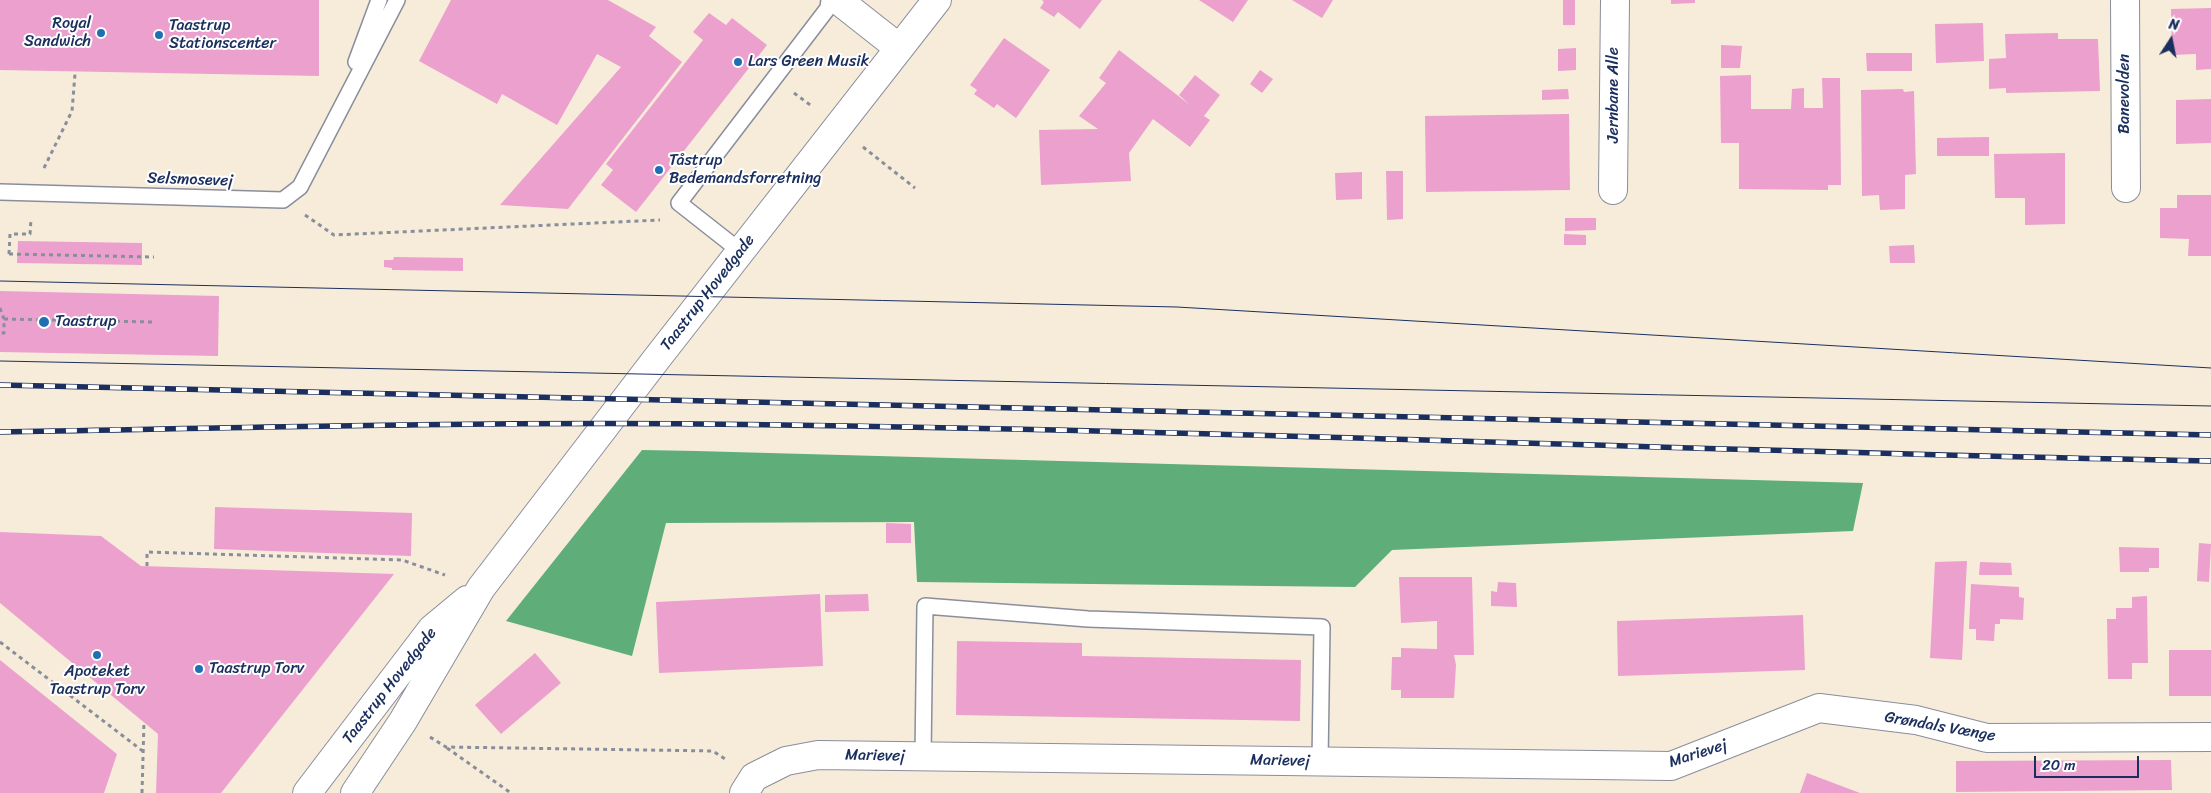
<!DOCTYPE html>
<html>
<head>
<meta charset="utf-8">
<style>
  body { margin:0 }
  #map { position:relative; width:2211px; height:793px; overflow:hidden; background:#f7ecda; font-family:Sriracha,sans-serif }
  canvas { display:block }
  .north { position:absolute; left:2146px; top:15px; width:50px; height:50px; -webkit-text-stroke:4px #fff; paint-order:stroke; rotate:11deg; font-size:14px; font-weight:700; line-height:20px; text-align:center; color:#1b2f5e }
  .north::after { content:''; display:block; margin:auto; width:18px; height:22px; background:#1b2f5e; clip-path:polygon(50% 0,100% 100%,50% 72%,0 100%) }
  .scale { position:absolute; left:2034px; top:756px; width:105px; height:22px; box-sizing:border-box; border:2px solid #1b2f5e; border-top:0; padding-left:6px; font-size:15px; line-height:18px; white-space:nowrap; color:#1b2f5e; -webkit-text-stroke:4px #fff; paint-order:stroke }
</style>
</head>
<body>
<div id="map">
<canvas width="2211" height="793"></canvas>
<div class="north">N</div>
<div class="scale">20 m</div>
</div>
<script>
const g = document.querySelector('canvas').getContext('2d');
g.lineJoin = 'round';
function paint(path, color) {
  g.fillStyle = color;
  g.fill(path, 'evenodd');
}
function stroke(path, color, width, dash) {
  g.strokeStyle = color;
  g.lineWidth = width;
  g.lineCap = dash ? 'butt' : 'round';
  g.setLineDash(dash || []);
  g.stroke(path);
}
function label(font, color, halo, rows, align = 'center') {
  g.font = font + ' Sriracha,sans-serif';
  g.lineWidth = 4;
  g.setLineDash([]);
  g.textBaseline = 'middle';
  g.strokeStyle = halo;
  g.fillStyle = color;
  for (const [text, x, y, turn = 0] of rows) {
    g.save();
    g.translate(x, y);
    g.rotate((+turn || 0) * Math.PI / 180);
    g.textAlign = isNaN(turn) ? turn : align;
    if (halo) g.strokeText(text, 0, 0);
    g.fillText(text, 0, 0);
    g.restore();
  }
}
const forest = new Path2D(`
  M642,450L696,451L1863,483L1853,531L1392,550L1355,587L917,582L914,522L666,523L632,656L506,621Z`);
const building = new Path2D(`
  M0,0H319V76L0,70Z
  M451,0H608L656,27L649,36L682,62L568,209L500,205L621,67L597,54L557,125L502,94L497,104L419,61Z
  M1042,0H1102L1080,29L1058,12L1054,17L1040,8L1044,2Z
  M1199,0H1248L1233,22Z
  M1292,0H1333L1322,18Z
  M1563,0H1575V25H1563Z
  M1671,0H1695V3L1671,4Z
  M2211,8V69L2196,70V54L2172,55L2171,9Z
  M709,13L726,25L732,18L767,45L636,212L601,185L613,170L606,164L703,40L693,32Z
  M1983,23L1984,61L1936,63L1935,24Z
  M2058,33V39H2098L2100,91L2006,93V88L1989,89V59L2006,58L2005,34Z
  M1004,38L1050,70L1016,118L997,104L994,108L974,94L977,90L970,85Z
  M1721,45L1742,46L1740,68H1721Z
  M1576,48V70L1558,71V49Z
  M1119,50L1190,105L1179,95L1195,75L1220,95L1204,116L1210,120L1190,147L1153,119L1129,153L1131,181L1041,185L1039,130L1098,129L1079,116L1106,83L1099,78Z
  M1866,53H1912V71H1867Z
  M1260,70L1273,79L1262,93L1250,84Z
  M1751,75V109H1791L1792,89L1804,88V108H1823L1822,78H1840L1841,185H1828V190L1739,189V143H1721L1720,76Z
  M1568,89L1569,99L1542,100V90Z
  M1903,89L1904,92L1914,91L1916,174L1905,175V209L1880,210L1879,195L1862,196L1861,90Z
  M2211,99V143L2176,144V100Z
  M1569,114L1570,190L1426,192L1425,116Z
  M1989,137V156H1937V138Z
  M2065,153V224L2025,225V198H1995L1994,154Z
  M1386,171H1403V219L1387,220Z
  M1362,172V199L1336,200L1335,173Z
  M2177,195H2211V256H2188L2189,239L2160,238V208H2177Z
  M1565,218H1596V230L1565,231Z
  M1564,234L1586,235V245H1564Z
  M18,241L142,243V265L17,263Z
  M1914,245L1915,263H1890L1889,246Z
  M394,257L463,258V271L392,270V268L384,267V260H393Z
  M0,291L219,296L218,356L0,352Z
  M215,507L412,513L411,556L214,549Z
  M886,523L911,524V543H886Z
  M0,532L101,536L141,566L394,574L221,793H156L158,734L0,603Z
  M2199,543L2211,544L2209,582L2197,581Z
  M2119,547L2159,548V568H2149V572H2120Z
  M1967,561L1962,660L1930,658L1935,562Z
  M1980,562L2011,563L2012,575H1979Z
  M1399,577H1472L1474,655H1454L1456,665L1454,698H1401V690H1391L1392,657H1401V648L1437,649V621L1401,623Z
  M1498,582L1516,583L1517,607L1491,606V591L1497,592Z
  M1971,584L2019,587V597L2024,598L2023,620L2000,619V624H1995L1994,641L1976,640V629H1969Z
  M820,594L823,666L659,673L656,602Z
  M868,594L869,611L825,612V595Z
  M2147,596L2148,663H2132V679H2108L2107,619H2116V608H2132V597Z
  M1803,615L1805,670L1618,676L1617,621Z
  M957,641L1082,643V656L1301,660L1300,721L956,715Z
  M2169,650H2211V696H2169Z
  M535,653L561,683L501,734L475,705Z
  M0,660L117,754L104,793H0Z
  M2171,760L2172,790L1956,792V761Z
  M1807,773L1860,793H1800Z`);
const path = new Path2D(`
  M794,93L813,107
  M863,147L915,188
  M44,168L72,111L75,74
  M305,215L334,235L660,220
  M9,254L10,234H30L31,219
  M9,254L154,257
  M0,308L4,319V333H0
  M4,319L152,322
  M147,566V552L402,560L445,575
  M0,642L144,752
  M430,737L446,747L713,751L728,761
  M447,748L511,793
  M142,793L144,721`);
const lane = new Path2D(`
  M356,62L379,0
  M0,192L283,200L300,187L397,0
  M740,251L679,203L828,8L829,0
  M923,756L925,606L1088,619L1322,627L1320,762`);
const street = new Path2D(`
  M838,0L899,48
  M2125,0L2126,188
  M1613,190L1615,0
  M744,793L754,777L786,761L818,755L1671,766L1819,708L1916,720L1987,738L2211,737`);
const secondary = new Path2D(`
  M307,793L432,629L467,600
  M355,793L403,721L481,588L658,357L937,0`);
const tram = new Path2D(`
  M0,281L1177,307L2211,368
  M0,361L2211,406`);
const rail = new Path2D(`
  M0,385L2211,435
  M0,432C233,428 467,422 700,424C1204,429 1707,452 2211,461`);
const markers = [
  [101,33,5,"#1f6fb2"],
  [159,35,5,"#1f6fb2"],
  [738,62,5,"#1f6fb2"],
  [659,170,5,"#1f6fb2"],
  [44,322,6,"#1f6fb2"],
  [97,655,5,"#1f6fb2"],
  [199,669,5,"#1f6fb2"]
];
const poiNames = [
  ["Royal",91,24,"right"],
  ["Sandwich",91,42,"right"],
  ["Taastrup",169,26],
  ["Stationscenter",169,44],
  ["Lars Green Musik",748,62],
  ["Tåstrup",669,161],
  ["Bedemandsforretning",669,179],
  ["Taastrup",55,322],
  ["Taastrup Torv",209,669],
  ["Apoteket",97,672,"center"],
  ["Taastrup Torv",97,690,"center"]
];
const streetNames = [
  ["Banevolden",2125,94,-90],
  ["Jernbane Alle",1614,95,-90],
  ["Selsmosevej",190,180,2],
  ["Taastrup Hovedgade",708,293,-52],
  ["Taastrup Hovedgade",390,686,-52],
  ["Grøndals Vænge",1940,727,10],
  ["Marievej",1698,754,-18],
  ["Marievej",875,756,1],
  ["Marievej",1280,761,1]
];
paint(forest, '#5fae79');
paint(building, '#eca0ce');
stroke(lane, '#898e9c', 18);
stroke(street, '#898e9c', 30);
stroke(secondary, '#898e9c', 30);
stroke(path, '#898e9c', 3, [4, 4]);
stroke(lane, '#fff', 15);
stroke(street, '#fff', 28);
stroke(secondary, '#fff', 28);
stroke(tram, '#1b2f5e', 1);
stroke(rail, '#1b2f5e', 5.5);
stroke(rail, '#fff', 4, [11]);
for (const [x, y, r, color] of markers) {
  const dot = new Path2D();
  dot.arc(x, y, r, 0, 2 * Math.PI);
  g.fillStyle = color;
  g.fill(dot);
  stroke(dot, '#fff', 2);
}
label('16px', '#1b2f5e', '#fff', poiNames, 'left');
label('16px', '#1b2f5e', '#fff', streetNames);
</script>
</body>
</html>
